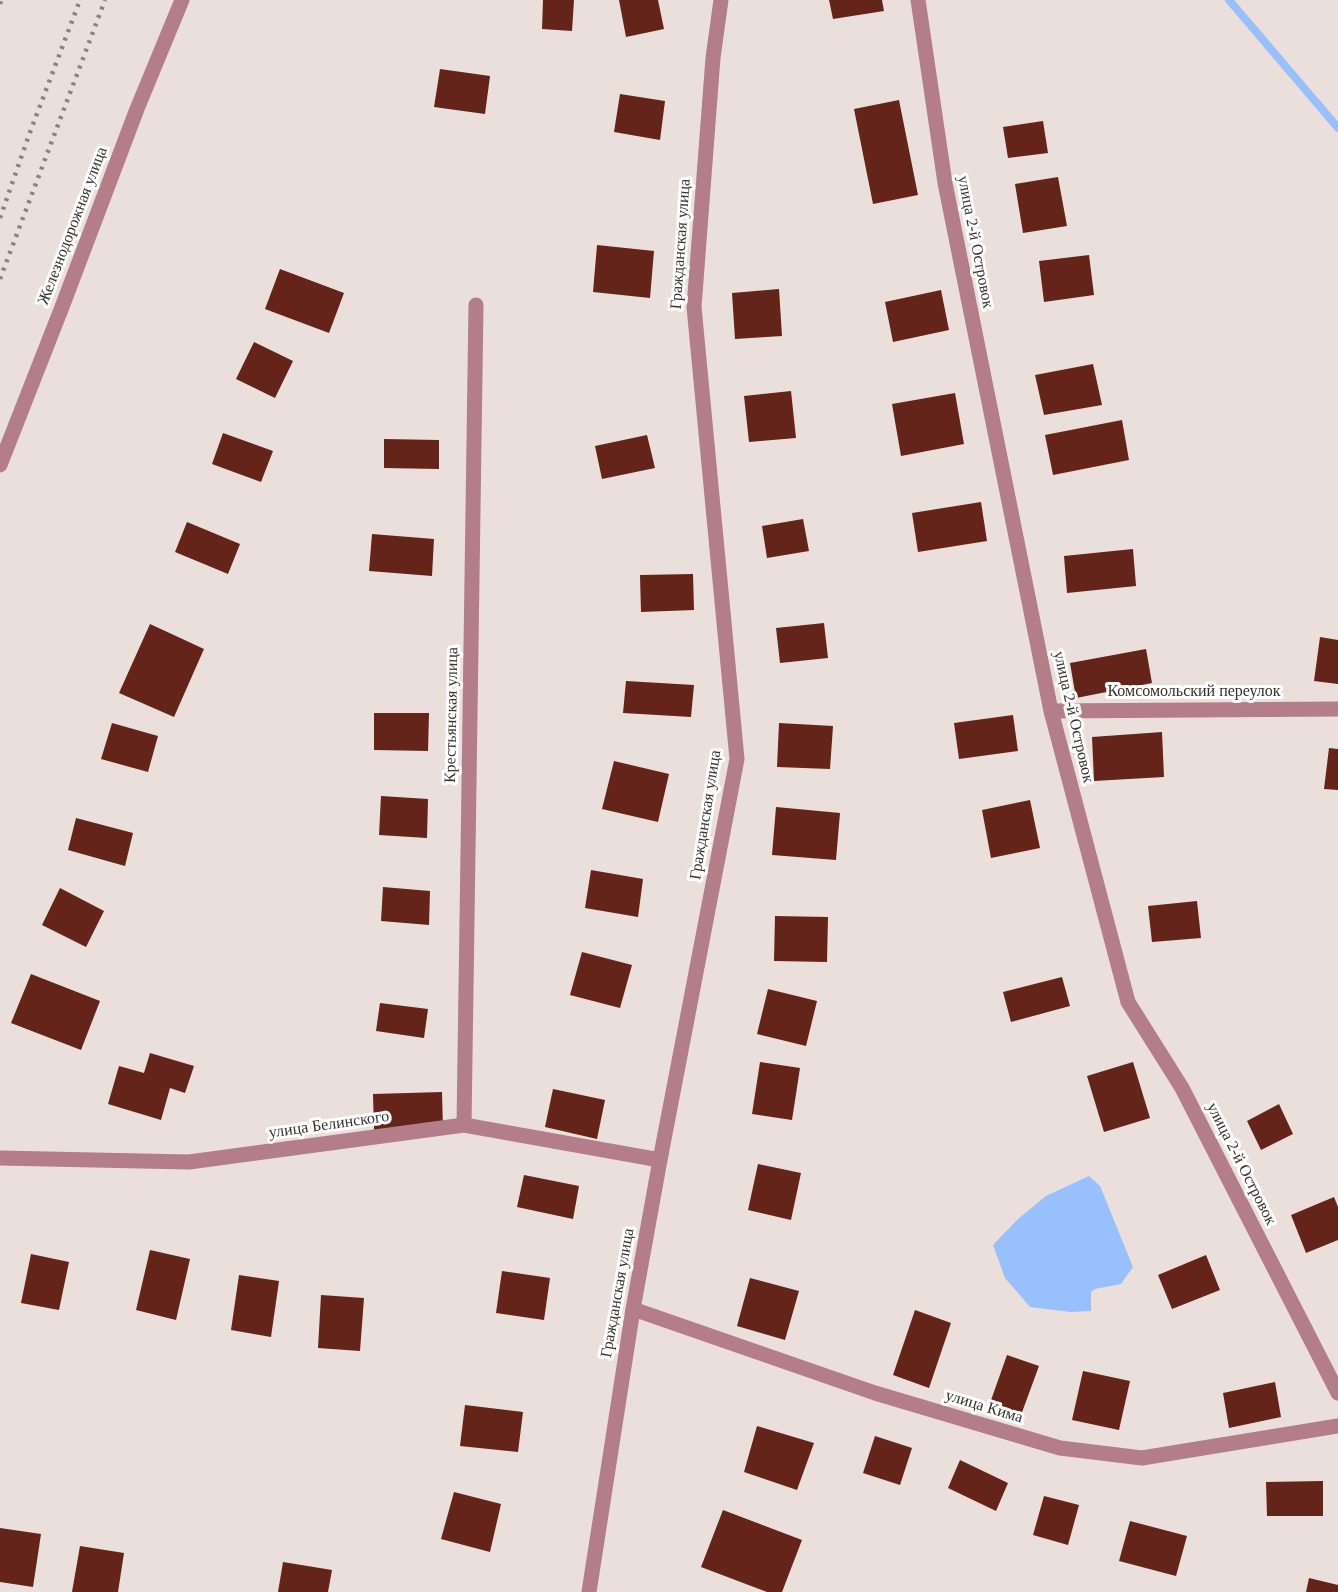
<!DOCTYPE html>
<html>
<head>
<meta charset="utf-8">
<style>
  body { margin:0 }
  canvas { display:block; background:#eadfdb }
</style>
</head>
<body>
<canvas width="1338" height="1592"></canvas>
<script>
const g = document.querySelector('canvas').getContext('2d');
g.lineJoin = 'round';
function paint(path, color) {
  g.fillStyle = color;
  g.fill(path, 'evenodd');
}
function stroke(path, color, width, dash) {
  g.strokeStyle = color;
  g.lineWidth = width;
  g.lineCap = dash ? 'butt' : 'round';
  g.setLineDash(dash || []);
  g.stroke(path);
}
function label(font, color, halo, rows, align = 'center') {
  g.font = font + ' "Times New Roman",serif';
  g.lineWidth = 6;
  g.setLineDash([]);
  g.textBaseline = 'middle';
  g.strokeStyle = halo;
  g.fillStyle = color;
  for (const [text, x, y, turn = 0] of rows) {
    g.save();
    g.translate(x, y);
    g.rotate((+turn || 0) * Math.PI / 180);
    g.textAlign = isNaN(turn) ? turn : align;
    if (halo) g.strokeText(text, 0, 0);
    g.fillText(text, 0, 0);
    g.restore();
  }
}
const water = new Path2D(`
  M1089,1176L1100,1186L1133,1267L1121,1284L1095,1289L1091,1292V1311L1071,1312L1030,1307L1005,1278L993,1245L1018,1219L1046,1196Z`);
const stream = new Path2D(`
  M1229,0L1338,128`);
const building = new Path2D(`
  M543,0H574L572,31L542,29Z
  M619,0H658L664,29L626,37Z
  M829,0H882L884,11L833,19Z
  M440,69L490,76L485,114L434,107Z
  M620,94L665,101L660,140L614,132Z
  M899,100L918,195L873,204L854,109Z
  M1043,121L1048,153L1008,158L1003,127Z
  M1058,177L1067,226L1023,233L1015,184Z
  M597,245L654,251L650,298L593,292Z
  M1089,255L1094,295L1044,302L1039,261Z
  M280,269L344,293L329,333L265,309Z
  M779,289L782,336L735,339L732,293Z
  M941,290L949,330L893,342L885,302Z
  M254,342L293,361L275,398L236,379Z
  M1093,364L1102,405L1044,415L1035,375Z
  M791,391L796,438L749,442L744,396Z
  M955,393L964,444L901,456L892,404Z
  M1122,420L1129,460L1053,475L1045,435Z
  M223,433L273,451L261,482L212,464Z
  M647,435L655,468L602,479L595,446Z
  M384,439L439,440V469L384,468Z
  M981,502L987,541L918,552L912,513Z
  M803,519L809,551L767,558L762,526Z
  M187,522L240,544L228,574L175,552Z
  M372,534L434,539L432,576L369,571Z
  M1133,549L1136,586L1067,593L1064,556Z
  M693,574L694,610L641,612L640,575Z
  M824,623L828,658L780,663L776,628Z
  M150,624L204,649L174,717L119,693Z
  M1320,637L1338,640V684L1314,681Z
  M1146,649L1152,683L1076,698L1070,663Z
  M626,681L694,685L691,717L623,713Z
  M374,713H429L428,751L374,750Z
  M1013,715L1018,751L959,759L954,723Z
  M112,723L158,736L148,772L101,759Z
  M779,723L833,726L830,769L777,767Z
  M1162,732L1164,777L1094,781L1092,737Z
  M1329,748L1338,749V790L1324,789Z
  M614,761L669,774L658,822L602,809Z
  M381,796L428,799L427,838L379,835Z
  M1030,800L1040,848L991,858L982,810Z
  M776,807L840,813L836,860L772,855Z
  M76,818L133,833L125,866L68,850Z
  M591,870L643,879L638,917L585,908Z
  M383,887L430,891L429,925L381,921Z
  M60,888L104,911L86,947L42,925Z
  M1197,901L1201,938L1152,942L1148,906Z
  M775,916L828,917L827,962L774,961Z
  M582,952L632,965L620,1008L570,995Z
  M31,974L100,1001L81,1050L11,1023Z
  M1062,977L1070,1006L1011,1022L1003,992Z
  M768,989L817,1001L806,1046L757,1034Z
  M380,1003L428,1009L424,1038L376,1031Z
  M150,1053L194,1066L185,1093L170,1088L161,1120L108,1104L119,1066L144,1073Z
  M760,1062L800,1068L792,1120L752,1114Z
  M1133,1062L1150,1118L1104,1132L1087,1076Z
  M553,1089L605,1100L597,1139L545,1127Z
  M442,1092L443,1128L374,1130L373,1094Z
  M1279,1104L1293,1134L1261,1150L1247,1121Z
  M758,1164L801,1173L791,1220L748,1210Z
  M524,1175L579,1186L573,1219L517,1207Z
  M1334,1197L1338,1207V1240L1306,1253L1291,1215Z
  M150,1250L190,1259L176,1320L136,1310Z
  M31,1254L69,1262L59,1310L21,1303Z
  M1206,1255L1220,1290L1172,1309L1158,1275Z
  M502,1271L550,1278L544,1320L496,1313Z
  M239,1275L279,1281L271,1337L231,1330Z
  M750,1278L799,1291L785,1340L737,1326Z
  M321,1295L364,1298L360,1351L318,1348Z
  M915,1310L951,1323L929,1388L893,1375Z
  M1007,1355L1039,1366L1021,1415L990,1403Z
  M1083,1371L1130,1381L1119,1430L1072,1420Z
  M1275,1382L1281,1417L1229,1428L1223,1393Z
  M465,1405L523,1412L518,1452L460,1446Z
  M757,1426L814,1443L797,1490L744,1472Z
  M875,1436L912,1448L900,1485L863,1473Z
  M960,1460L1008,1483L996,1511L948,1488Z
  M1323,1481V1516H1267L1266,1482Z
  M454,1492L501,1504L490,1552L441,1539Z
  M1044,1496L1079,1505L1068,1545L1033,1535Z
  M723,1510L802,1540L782,1592H767L701,1567Z
  M1130,1521L1187,1536L1176,1576L1119,1561Z
  M0,1528L41,1534L33,1587L0,1582Z
  M80,1546L124,1553L118,1592H72Z
  M283,1562L332,1570L328,1592H278Z
  M1309,1578L1338,1585V1592H1306Z`);
const minor = new Path2D(`
  M918,0L945,183L1051,711L1128,1002L1182,1088L1338,1393
  M0,465L62,307L137,109L182,0
  M1051,711L1338,709
  M464,1125L476,305
  M0,1158L189,1162L464,1125L660,1160
  M633,1309L875,1393L1060,1448L1142,1458L1338,1426
  M589,1592L633,1309L660,1160L737,759L694,307L713,58L721,0`);
const rail = new Path2D(`
  M0,4L1,0
  M0,218L29,135L80,0
  M0,279L105,0`);
const streetNames = [
  ["Железнодорожная улица",73,226,-69],
  ["улица 2-й Островок",975,242,79],
  ["Гражданская улица",681,244,-86],
  ["Комсомольский переулок",1194,692],
  ["Крестьянская улица",452,715,-89],
  ["улица 2-й Островок",1073,717,77],
  ["Гражданская улица",706,815,-81],
  ["улица Белинского",329,1125,-8],
  ["улица 2-й Островок",1241,1164,63],
  ["Гражданская улица",618,1293,-80],
  ["улица Кима",984,1407,17]
];
paint(water, '#98c0fc');
stroke(stream, '#98c0fc', 8);
paint(building, '#642419');
stroke(minor, '#b37d89', 15);
stroke(rail, '#8a8280', 4.5, [3, 6]);
label('16px', '#363230', '#fff', streetNames);
</script>
</body>
</html>
